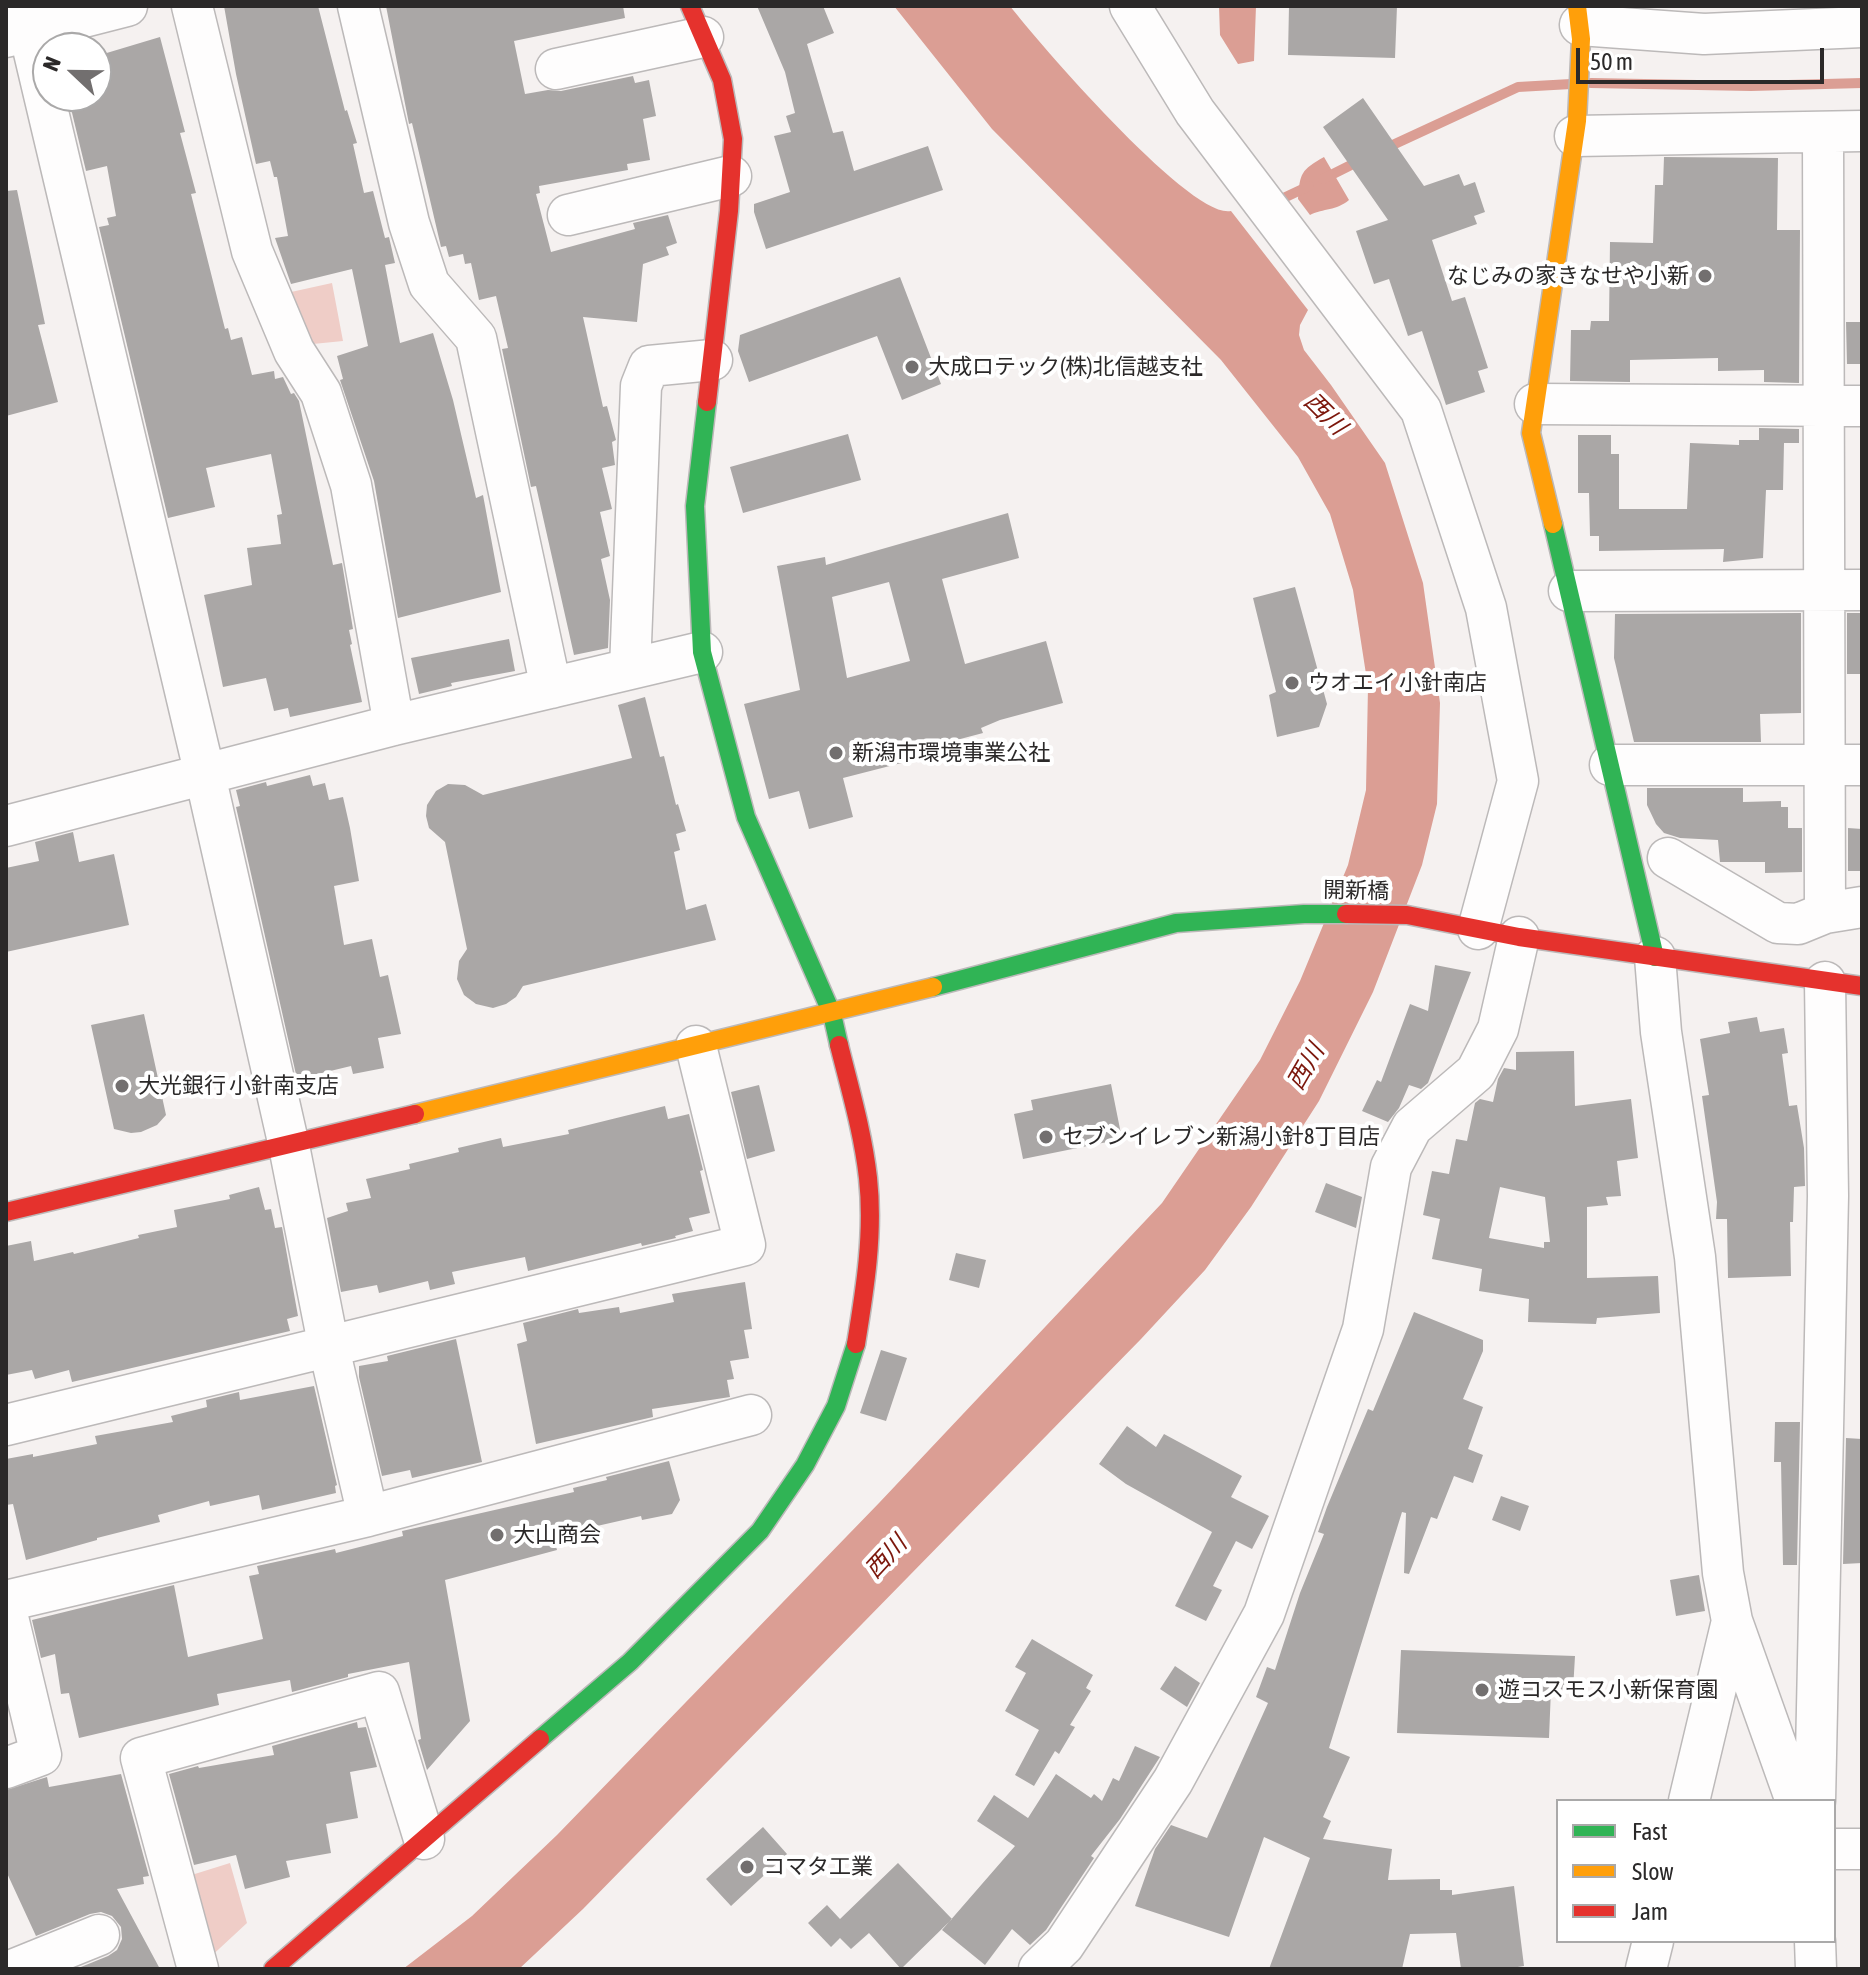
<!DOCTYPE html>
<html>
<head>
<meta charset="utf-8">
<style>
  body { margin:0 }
  #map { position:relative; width:1868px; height:1975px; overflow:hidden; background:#f5f1f0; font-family:"Asap Condensed",sans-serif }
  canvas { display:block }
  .frame { position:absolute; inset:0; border:8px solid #2b2929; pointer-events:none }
  .legend { position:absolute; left:1556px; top:1799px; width:280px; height:144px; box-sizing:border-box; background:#fff; border:2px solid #aaa9a9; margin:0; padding:10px 14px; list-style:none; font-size:24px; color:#2b2929 }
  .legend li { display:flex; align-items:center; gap:16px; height:40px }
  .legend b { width:40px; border:2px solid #aaa9a9 }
  .north { position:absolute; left:32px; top:32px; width:80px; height:80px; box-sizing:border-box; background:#fff; border:2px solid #aaa9a9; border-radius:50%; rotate:292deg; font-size:22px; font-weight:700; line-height:32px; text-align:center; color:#2b2929 }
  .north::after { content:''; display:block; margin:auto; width:28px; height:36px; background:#726f6f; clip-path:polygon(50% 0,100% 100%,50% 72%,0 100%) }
  .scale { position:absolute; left:1576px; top:48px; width:248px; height:36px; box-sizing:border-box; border:4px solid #2b2929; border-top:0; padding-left:10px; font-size:24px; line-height:28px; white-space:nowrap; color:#2b2929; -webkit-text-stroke:6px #fff; paint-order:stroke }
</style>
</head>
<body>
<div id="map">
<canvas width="1868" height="1975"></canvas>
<div class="frame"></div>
<ul class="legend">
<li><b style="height:10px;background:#30b455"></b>Fast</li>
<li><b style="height:10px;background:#ff9f0a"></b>Slow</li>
<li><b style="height:10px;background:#e5322d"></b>Jam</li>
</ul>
<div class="north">N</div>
<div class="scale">50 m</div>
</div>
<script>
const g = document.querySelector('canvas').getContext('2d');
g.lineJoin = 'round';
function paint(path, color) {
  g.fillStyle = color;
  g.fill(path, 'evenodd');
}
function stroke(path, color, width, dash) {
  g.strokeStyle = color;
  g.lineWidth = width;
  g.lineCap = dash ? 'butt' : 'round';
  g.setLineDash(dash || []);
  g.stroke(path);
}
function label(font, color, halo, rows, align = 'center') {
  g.font = font + ' "Asap Condensed","Noto Sans JP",sans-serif';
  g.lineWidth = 8;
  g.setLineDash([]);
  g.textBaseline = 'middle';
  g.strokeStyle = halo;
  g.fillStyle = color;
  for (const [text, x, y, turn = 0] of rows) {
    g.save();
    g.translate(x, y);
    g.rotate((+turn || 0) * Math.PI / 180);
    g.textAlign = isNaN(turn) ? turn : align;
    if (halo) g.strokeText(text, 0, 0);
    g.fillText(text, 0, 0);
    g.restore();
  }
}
const green = new Path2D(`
  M332,283L343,341L313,344L282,294Z
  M230,1863L247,1923L206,1961L182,1878Z`);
const water = new Path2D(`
  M894,6H1010C1038,42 1191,220 1231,211L1308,310L1300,325L1299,335L1304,350L1331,385L1385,463L1423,583L1440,703L1437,804L1422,865L1373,992L1319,1101L1251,1207L1205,1270L1141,1339L583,1909L519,1969H403L472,1916L557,1835L879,1503L1162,1203L1260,1060L1300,981L1348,865L1366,790L1368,687L1353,590L1330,514L1298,457L1221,360L992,129Z
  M1219,6H1256L1254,61L1238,64L1220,35Z
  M1324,157L1349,200C1336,211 1324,208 1310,215L1298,199C1300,173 1301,170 1324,157Z`);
const stream = new Path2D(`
  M1591,83L1751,86L1862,83
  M1384,149L1518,87L1571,84
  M1323,179L1359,161
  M1273,203L1309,186`);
const building = new Path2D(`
  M224,6H318L345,111L347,110L357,143L353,144L364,193L373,191L385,238L389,237L395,263L385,265L400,343L433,333L453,400L476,498L483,495L501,592L398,618L374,481L340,380L343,379L337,356L368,346L352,269L291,284L275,238L288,236L277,177H274L270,161L256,164L236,74Z
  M386,6H623L625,18L514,41L525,94L548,90L561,91L633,76L635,83L649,80L656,116L643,119L650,160L627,164L628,170L539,186L540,193L536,194L551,252L635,229L633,223L668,215L677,243L666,247L669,255L643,264L637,322L583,317L603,407L607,406L616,440L612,442L615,465L602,468L612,509L600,512L610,556L601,559L610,600L608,648L574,655L536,486L531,487L502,349L508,348L496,296L479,300L471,263L465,264L463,254L449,257L446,246L441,247L412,123L409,124Z
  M757,6H823L834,33L807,44L833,133L843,131L854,171L928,146L943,190L766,249L754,212V204L790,192L774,136L791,132L786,116L795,113L785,72Z
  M1289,6H1397L1395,58L1288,55Z
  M160,37L185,132L180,133L196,193L191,194L225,329L228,328L231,340L242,337L252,375L274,371L275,379L283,377L291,394L294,393L299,401L333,565L342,563L353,629L349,630L352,644L350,645L362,702L290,717L288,708L274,711L266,678L223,687L204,595L252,585L247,548L281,544L277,515L282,514L271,454L206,468L215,507L168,518L99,227L109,225L107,218L116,216L107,166L86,171L68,96H96V82L105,80L100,55Z
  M1363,98L1424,186L1459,174L1464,186L1475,182L1485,212L1474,216L1477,224L1432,240L1452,301L1465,297L1488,368L1478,371L1485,392L1446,405L1422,331L1408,336L1389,279L1374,284L1356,231L1388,220L1323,127Z
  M1664,157L1778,158L1777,230H1800L1799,383L1764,382V370L1718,371V358L1630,360V382L1570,381L1571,330H1590L1591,321H1609L1610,242L1653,243L1655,185H1663Z
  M17,190L45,324L38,325L58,402L6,416V191Z
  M900,277L941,384L902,400L877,336L749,382L738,351L740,335Z
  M1846,322H1862V364H1847Z
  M1759,428L1799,429V443H1784L1783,490H1766L1763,558L1723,562L1724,549L1599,551V536H1590L1589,493H1578V435H1611V454H1619V509H1687L1690,443L1739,445V440H1759Z
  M848,434L861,480L743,513L730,467Z
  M1008,513L1019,558L942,579L965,664L1046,641L1063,703L1000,720L981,728L983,733L915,751L917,759L843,778L853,817L809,829L799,791L769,799L744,704L800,690L777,566L825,557L826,565ZM889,582L910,661L847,678L832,597Z
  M1295,587L1327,704L1319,727L1277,737L1269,695L1276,692L1253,598Z
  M1801,613V713L1760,714L1761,742H1634L1614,658L1615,614Z
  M1847,613H1862V674H1847Z
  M509,639L515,671L451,683L452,686L419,694L411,658Z
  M645,697L660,757L664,756L676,805L678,804L686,831L676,834L680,850L674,852L686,910L706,904L716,940L523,986L516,997L506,1004L493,1008L476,1004L464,995L457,979L459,961L467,949L445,842L429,828L426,816L427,805L436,791L448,784L465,785L483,795L632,758L618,705Z
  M310,775L313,786L325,783L329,800L343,797L350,828L359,881L334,886L344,945L372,939L380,977L388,975L401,1034L378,1038L384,1068L353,1074L351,1066L297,1079L236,807L240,806L236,790L266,782L267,786Z
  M1647,788H1743V802L1781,801V807H1788V828H1802V872L1765,873V862H1720L1718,840L1680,838L1664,833L1656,824L1647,805Z
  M1848,828L1862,829V871H1848Z
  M73,832L79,862L114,854L129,925L6,952V868L39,861L35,842Z
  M1435,965L1471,972L1428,1083L1421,1089L1409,1085L1399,1108L1388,1122L1362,1111L1377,1080L1381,1082L1410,1004L1428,1011Z
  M144,1014L166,1115L157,1125L141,1132L131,1133L114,1129L91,1025Z
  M1757,1017L1760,1032L1784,1028L1788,1053L1782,1054L1789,1106L1797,1105L1804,1148L1805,1186L1794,1187L1793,1222H1790L1791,1276L1728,1278L1727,1219H1716L1717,1202L1702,1096L1709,1095L1700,1039L1730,1033L1728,1022Z
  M1574,1051L1575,1106L1631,1099L1638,1158L1617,1161L1621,1196L1606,1197L1608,1205L1587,1207V1278L1658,1276L1660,1313L1597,1318L1596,1324L1528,1322L1529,1299L1479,1291L1482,1269L1432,1259L1440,1219L1423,1215L1432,1171L1449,1174L1456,1139L1467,1141L1475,1103L1480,1099L1493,1102L1498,1079L1504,1068L1516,1070V1052ZM1500,1187L1545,1197L1550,1242H1544V1248L1489,1238Z
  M1111,1084L1122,1139L1023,1159L1014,1114L1033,1110L1031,1100Z
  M759,1085L775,1151L747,1159L731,1092Z
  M665,1106L668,1119L689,1114L703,1170L700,1171L710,1213L689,1218L693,1231L675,1236L676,1238L642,1246L641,1243L528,1271L525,1257L452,1272L455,1284L430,1290L428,1281L379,1293L377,1285L341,1292L327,1218L348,1211L346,1203L371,1198L366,1179L410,1169L409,1164L459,1152L458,1148L501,1138L503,1147L569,1134L568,1130Z
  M1326,1183L1362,1197L1356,1228L1315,1212Z
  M259,1187L265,1210L271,1209L275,1228L282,1227L298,1316L287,1319L290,1331L72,1382L69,1370L35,1379L32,1370L6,1375V1246L31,1241L34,1261L73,1252L74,1254L139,1238L138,1235L177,1227L174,1210L230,1199L229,1195Z
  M956,1253L986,1260L979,1288L949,1280Z
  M745,1282L752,1329L744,1330L749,1358L730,1361L734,1379L727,1380L730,1397L652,1409L653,1417L536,1444L517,1344L527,1341L523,1323L578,1309L579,1313L619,1307L620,1313L674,1302L672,1294Z
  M1414,1312L1483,1340V1351L1463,1399L1483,1407L1468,1449L1483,1455L1473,1483L1454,1476L1437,1519L1431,1517L1409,1574L1404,1573L1406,1513L1402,1512L1329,1748L1350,1757L1323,1817L1331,1821L1323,1839L1392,1849L1388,1880L1440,1879V1890H1452V1895L1514,1886L1524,1966L1505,1969H1461L1456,1933L1410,1934L1402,1969H1269L1310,1858L1264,1837L1229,1937L1135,1906L1155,1849L1171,1825L1207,1838L1268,1703L1256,1697L1267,1667L1275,1670L1300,1593L1324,1534L1318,1532L1327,1507L1368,1409L1373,1411Z
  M456,1339L482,1462L412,1478L410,1470L382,1476L359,1377V1366L388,1361L387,1356Z
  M881,1350L907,1358L886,1421L860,1413Z
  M314,1386L337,1485L335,1486L336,1493L262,1510L259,1495L210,1506L209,1501L158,1515L160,1522L97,1538V1540L26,1560L13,1504L6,1505V1459L33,1454V1457L97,1444L95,1436L173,1422L171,1416L207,1407L206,1400L239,1392L240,1400Z
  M1775,1422H1800L1797,1565H1783L1781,1462H1774Z
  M1127,1426L1156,1447L1164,1434L1242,1476L1231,1497L1269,1516L1252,1549L1236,1541L1213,1586L1222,1590L1206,1621L1175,1606L1212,1532L1126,1484L1099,1464Z
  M1846,1438L1862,1439V1563L1843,1564Z
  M669,1461L680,1500L672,1514L642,1520L641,1516L553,1536L557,1550L445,1580L470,1721L427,1770L418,1740L421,1739L409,1662L348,1674V1677L292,1692L290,1680L217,1694L219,1705L79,1738L69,1693L61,1694L55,1654L41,1658L32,1620L174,1585L188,1657L263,1639L249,1576L259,1574L257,1566L335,1549L336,1553L403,1536L402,1531L574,1492L573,1488L607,1480L606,1477Z
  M1501,1496L1529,1506L1520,1531L1492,1520Z
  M1699,1575L1705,1611L1676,1616L1670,1580Z
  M1032,1639L1093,1675L1086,1688L1091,1691L1070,1725L1075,1727L1059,1754L1055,1751L1034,1786L1015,1775L1039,1730L1005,1711L1026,1673L1015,1667Z
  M1401,1650L1575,1656L1573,1690L1551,1689L1549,1738L1397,1733Z
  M1175,1666L1200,1683L1187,1707L1160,1689Z
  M357,1722L358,1728L366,1727L377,1767L350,1772L358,1818L326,1824L331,1853L286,1861L290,1877L245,1889L236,1855L194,1865L169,1774L198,1766L199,1768L274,1755L272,1746Z
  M1135,1746L1160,1757L1120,1819L1091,1856L1094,1858L1046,1930L1030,1945L1012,1929L985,1965L942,1930L1015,1846L977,1821L994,1795L1028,1818L1056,1774L1091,1798L1094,1794L1102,1801L1113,1778L1119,1781Z
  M121,1774L149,1876L143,1877L144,1884L117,1889L160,1969H76L108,1956L117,1950L122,1939L121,1927L112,1916L101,1912L90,1914L36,1936L6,1871V1790L47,1777L49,1787Z
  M763,1827L787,1854L731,1906L706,1879Z
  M898,1863L952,1919L901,1969L869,1933L851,1949L840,1938L831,1947L808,1923L827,1905L840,1919Z`);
const street = new Path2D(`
  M23,6L205,775L289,1146L329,1348L368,1516
  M192,6L252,251L294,351L321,393L351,485L394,725
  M358,6L409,223L429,284L476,338L551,688
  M1130,6L1195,112L1421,410L1486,608L1518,781L1478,929
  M1580,25L1704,34L1862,27
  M6,37L127,6
  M556,69L703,37
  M1823,132L1825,913
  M1575,136L1862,131
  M568,215L731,176
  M1535,404L1862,406
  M1569,591L1862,590
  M630,669L641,386L649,366L712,360
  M1610,765H1862
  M6,826L394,725L702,652
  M1668,858L1778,923L1798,924L1825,913L1862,907
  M1655,957L1661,1032L1695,1257L1723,1573L1732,1621L1796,1801
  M6,1425L745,1245L696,1046
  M6,1601L368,1516L751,1415
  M6,1609L41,1755L6,1768
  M1689,1801L1732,1621
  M1815,1801L1828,1196L1825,982
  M1834,1849H1862
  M1815,1941L1816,1969
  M15,1969L99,1935
  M198,1969L141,1758L379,1692L424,1839
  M1039,1969L1064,1945L1173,1781L1264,1614L1363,1329L1391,1167L1412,1127L1476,1072L1498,1029L1519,937
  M1646,1969L1653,1941`);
const fast = new Path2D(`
  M707,402L695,506L702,652L746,817L832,1014L839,1045
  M1553,524L1655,957
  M933,987L1176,923L1304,914H1346
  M540,1739L630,1662L760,1531L805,1465L836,1406L856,1344`);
const slow = new Path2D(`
  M1553,524L1531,433L1577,121L1581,39L1577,6
  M415,1114L933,987`);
const jam = new Path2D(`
  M690,6L722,80L733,139L729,211L707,402
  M1346,914L1407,915L1519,937L1862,986
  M839,1045C850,1089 863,1133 868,1178C874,1233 865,1289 856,1344
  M6,1212L415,1114
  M273,1969L540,1739`);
const markers = [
  [1705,276,8,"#726f6f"],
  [912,367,8,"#726f6f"],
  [1292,683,8,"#726f6f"],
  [836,753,8,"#726f6f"],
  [122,1086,8,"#726f6f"],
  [1046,1137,8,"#726f6f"],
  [497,1535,8,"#726f6f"],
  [1482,1690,8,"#726f6f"],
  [747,1867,8,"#726f6f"]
];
const poiNames = [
  ["なじみの家きなせや小新",1689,276,"right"],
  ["大成ロテック(株)北信越支社",928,367],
  ["ウオエイ 小針南店",1308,683],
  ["新潟市環境事業公社",852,753],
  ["大光銀行 小針南支店",138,1086],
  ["セブンイレブン新潟小針8丁目店",1062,1137],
  ["大山商会",513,1535],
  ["遊コスモス小新保育園",1498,1690],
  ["コマタ工業",763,1867]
];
const streetNames = [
  ["開新橋",1356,891,1]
];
const waterNames = [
  ["西川",1325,414,45],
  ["西川",1306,1067,-60],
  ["西川",886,1557,-47]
];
paint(green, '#efcdc7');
paint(water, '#db9e94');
stroke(stream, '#db9e94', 10);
paint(building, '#aaa7a6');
stroke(street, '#bcb9b9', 43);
stroke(fast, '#bcb9b9', 21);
stroke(slow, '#bcb9b9', 21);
stroke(jam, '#bcb9b9', 21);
stroke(street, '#fefdfd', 40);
stroke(fast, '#30b455', 18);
stroke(slow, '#ff9f0a', 18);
stroke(jam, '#e5322d', 18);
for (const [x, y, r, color] of markers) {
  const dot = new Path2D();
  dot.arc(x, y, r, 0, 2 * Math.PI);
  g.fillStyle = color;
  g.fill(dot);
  stroke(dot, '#fff', 3);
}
label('22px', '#2b2929', '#fff', poiNames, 'left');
label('22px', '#2b2929', '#fff', streetNames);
label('italic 24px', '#7c170c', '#fff', waterNames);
</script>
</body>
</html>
